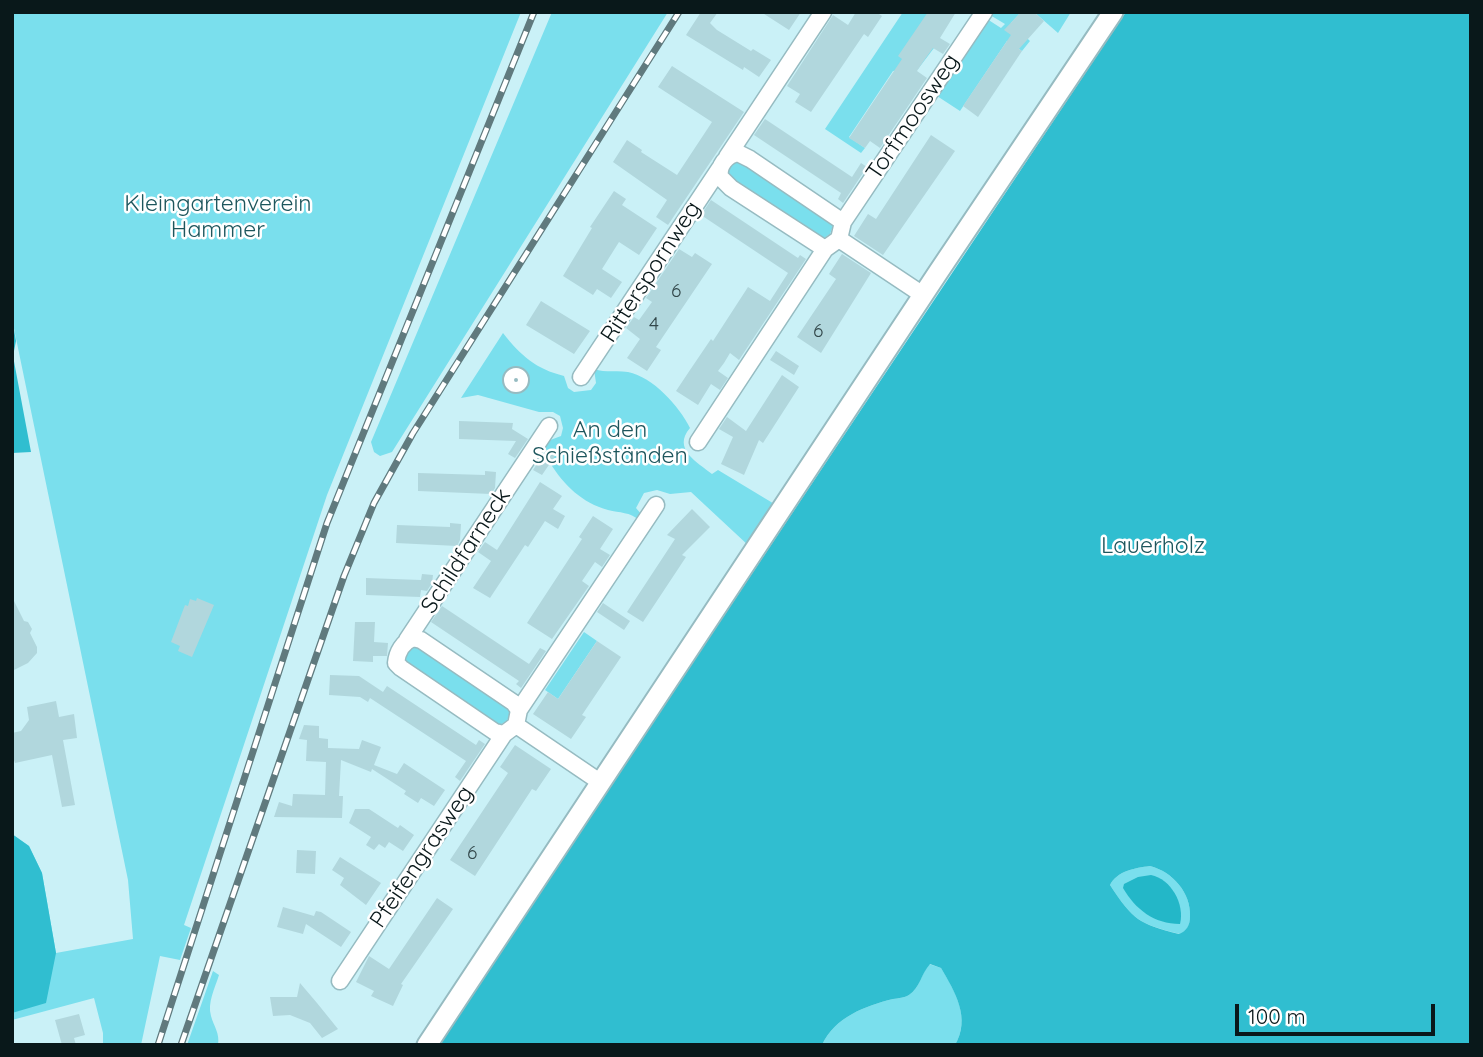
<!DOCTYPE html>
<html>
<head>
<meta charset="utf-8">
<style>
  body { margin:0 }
  #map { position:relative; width:1483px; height:1057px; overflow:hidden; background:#caf1f7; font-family:Quicksand,sans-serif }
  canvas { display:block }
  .frame { position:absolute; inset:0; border:14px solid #09181a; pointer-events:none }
  .scale { position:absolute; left:1235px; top:1004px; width:200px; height:32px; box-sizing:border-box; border:4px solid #09181a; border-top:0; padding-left:9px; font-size:21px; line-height:24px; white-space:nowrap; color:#09181a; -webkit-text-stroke:5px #fff; paint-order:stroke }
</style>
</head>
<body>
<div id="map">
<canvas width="1483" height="1057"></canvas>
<div class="frame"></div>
<div class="scale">100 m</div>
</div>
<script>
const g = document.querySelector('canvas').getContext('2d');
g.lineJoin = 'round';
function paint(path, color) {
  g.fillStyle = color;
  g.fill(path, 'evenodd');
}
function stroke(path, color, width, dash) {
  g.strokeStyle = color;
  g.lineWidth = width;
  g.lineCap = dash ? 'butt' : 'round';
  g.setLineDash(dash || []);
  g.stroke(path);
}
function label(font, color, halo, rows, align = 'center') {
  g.font = font + ' Quicksand,sans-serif';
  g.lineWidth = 5;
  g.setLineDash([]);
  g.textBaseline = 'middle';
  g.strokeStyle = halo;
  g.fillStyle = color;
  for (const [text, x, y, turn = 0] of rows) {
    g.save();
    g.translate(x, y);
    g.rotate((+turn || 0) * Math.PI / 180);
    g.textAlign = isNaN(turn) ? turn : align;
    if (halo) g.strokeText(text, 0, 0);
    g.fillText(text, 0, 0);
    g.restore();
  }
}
const green = new Path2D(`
  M12,12H521L327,495L184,925L191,928L180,960L160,956L141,1045H103V1033L94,998L12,1020V834L29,846L42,873L56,953L133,939L128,880L12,319Z
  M552,12H668L392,452L380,456L374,452L371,442Z
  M903,12H928L934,48L918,69L893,71L849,137L865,148L861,153L825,129Z
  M992,12H1021L1011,23L1030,41L1022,51L1007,41L960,111L937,96L987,19L1001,28L1005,24L990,15Z
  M1034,12H1071L1058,33Z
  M736,158L834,223L830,234L821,240L727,178L726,169Z
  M503,333C521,356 536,369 564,376L568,388L574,392L591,390L596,383L594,369C606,373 617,370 628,372C653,377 679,406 690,428C672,449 697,462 712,474L718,470L776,505L749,546L691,492L670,494L657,490L644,493L636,508L642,515L639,520C630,512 620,513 608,510C582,503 564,485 550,463L554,455L542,447L545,442L561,436L563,428L560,416L553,412H539L478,395L461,398Z
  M584,632L597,641L558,699L545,690Z
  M414,644L511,710L507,721L498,726L404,664L403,655Z
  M1150,866C1173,872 1191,893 1190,916C1190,924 1188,931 1180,934C1139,924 1133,920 1110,885C1117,871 1135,868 1150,866Z
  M929,964L941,968C955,991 971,1018 955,1045H822C835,1017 865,1006 893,999C899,998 904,998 909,995C920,988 921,974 929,964Z
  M213,971L219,975C215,988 207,1003 211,1016C214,1027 220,1033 218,1045H187Z`);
const forest = new Path2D(`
  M1126,12H1471V1045H955C971,1018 955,992 941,968L930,964C921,974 920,988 909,995C904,998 899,998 893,999C865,1006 835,1017 822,1045H438ZM1150,866C1173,872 1191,893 1190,916C1190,925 1187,931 1179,934C1139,924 1133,920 1110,885C1117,871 1135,868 1150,866Z
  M12,319L16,341L13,356L31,452L12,453Z
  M12,834L29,846L42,873L56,953L46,1003L12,1013Z`);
const water = new Path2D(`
  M1151,875C1171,879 1185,904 1180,924C1154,924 1135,909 1123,888L1124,884L1138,877Z`);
const building = new Path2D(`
  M701,12H718L710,23L717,30L751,51L753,49L771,60L759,77L744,67L743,70L686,35Z
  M761,12H801L789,30Z
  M856,12H876L882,16L868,37L864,34L811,112L795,102L800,94L787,86L833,15L848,25Z
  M928,12H956L940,38L950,44L943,54L933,48L925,59L917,71L927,78L880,148L870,141L865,148L849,138L902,59L898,56Z
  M1021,12H1034L1044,21L1019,49L1022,51L978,117L963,106L1011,35L1004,30Z
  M672,66L744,112L668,225L656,217L667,200L613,162L627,140L642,150L641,152L677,175L712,122L658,87Z
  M765,119L852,177L861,163L867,167L843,203L838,199L841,193L754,135Z
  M931,135L955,151L883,255L854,236L868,214L876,219Z
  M614,191L626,199L622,205L657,228L639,255L619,242L602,269L622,282L611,298L597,289L593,295L563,276L592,228L590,227Z
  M711,200L798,258L800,255L806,259L739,360L730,353L724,363L718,371L728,378L720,390L711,384L698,405L676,391L690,370L711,339L713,341L748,287L770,301L788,273L701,215Z
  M679,249L692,257L695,253L712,264L656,347L661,350L647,371L627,358L640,339L626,328L634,317L639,320L652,302L646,298Z
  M842,254L871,273L821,353L797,337L836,279L829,274Z
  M541,301L590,331L574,354L526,325Z
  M776,351L799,366L794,375L770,360Z
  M782,375L799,387L763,443L759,440L744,475L721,464L733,437L719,429L727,417L746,431Z
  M459,421L513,423L512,429L528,439L515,458L508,454L516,441L459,439Z
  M546,450L555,456L542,475L533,470Z
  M485,471L496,472L495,488L491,494L418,491V473L485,475Z
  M540,482L562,496L553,509L565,516L558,529L545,521L528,547L525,545L490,598L473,588L491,561L478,552L485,542L497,550Z
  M692,509L710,527L682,555L686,557L643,622L627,612L675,539L667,535Z
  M593,516L613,529L600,549L610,555L602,567L595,562L582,581L589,586L552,639L527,623L582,539L579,537Z
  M450,523L461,524L460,540L457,546L396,543L397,525L450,527Z
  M422,574L433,575L432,583L427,591L421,590L420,597L366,595V578L421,580Z
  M12,597L24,621L28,622L32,629L30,633L37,647V653L28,663L12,671Z
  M197,598L214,605L192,657L178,651L180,646L171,642L185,605L188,606L190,599L196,601Z
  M603,603L630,621L624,630L597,612Z
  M442,606L529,664L540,648L546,651L521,688L516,684L519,681L431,622Z
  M355,622H375L374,642L388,643L387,656H373V662L353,661Z
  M597,641L621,657L582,715L586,717L571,739L533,714L548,692L558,699Z
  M330,675L359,676L383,692L387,686L476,745L479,740L485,744L460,781L455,777L466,761L370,698L368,702L360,697L329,695Z
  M56,701L59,717L74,714L77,738L63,740L75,805L62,807L52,755L15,763L12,755V733L21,731L29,720L27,707Z
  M304,725L319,726V738L328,739V748L359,749L362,740L381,747L374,765L397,774L404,763L445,790L434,806L421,798L418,803L404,794L406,791L372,769L371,772L341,760L339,796H343L342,818L274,817L279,802L292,806L293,794L325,795L326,762L306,761L307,740L299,739Z
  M515,745L551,769L536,791L532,789L475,876L450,860L508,773L500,767Z
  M355,809H369L398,828L400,825L414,835L403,851L389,842L385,848L379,844L374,850L366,845L371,837L349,823Z
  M297,850L316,851L315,874L296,873Z
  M340,857L381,883L366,905L340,885L344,878L332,870Z
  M437,898L453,909L401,984L403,985L393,1006L371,996L374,991L356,982L369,956L389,969Z
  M283,907L314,916L316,911L321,912L351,932L341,947L306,924L303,934L277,927Z
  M300,983L317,1003L338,1029L322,1038L310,1023L290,1015L273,1016L270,997H297Z
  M79,1014L85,1035L74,1038L76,1045H62L55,1020Z`);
const pedestrian = new Path2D(`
  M509 380a7 7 0 1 1 14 0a7 7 0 1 1-14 0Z`);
const minor = new Path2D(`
  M738,153L750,159L843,222L839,239L825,249L731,188L720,177C718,166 726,155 738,153Z
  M727,157L823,12
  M843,222L984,12
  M839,239L923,295
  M581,377L720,168
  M698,442L825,249
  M413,638L421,640L514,703L519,710L516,725L504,734L495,732L401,668L396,663C397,652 403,642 413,638Z
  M407,640L549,426
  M519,710L656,505
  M516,725L600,782
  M340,981L504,734`);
const tertiary = new Path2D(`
  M427,1045L937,274L1113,12`);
const rail = new Path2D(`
  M158,1045L327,523L534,12
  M181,1045L344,576L374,503L413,433L679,12`);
const numberNames = [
  ["6",676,291],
  ["4",654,324],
  ["6",818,331],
  ["6",472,853]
];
const streetNames = [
  ["Torfmoosweg",913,117,-56],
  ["Ritterspornweg",651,272,-57],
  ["Schildfarneck",466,551,-57],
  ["Pfeifengrasweg",422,857,-56]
];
const parkNames = [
  ["Kleingartenverein",218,204],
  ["Hammer",218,230],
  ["An den",610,430],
  ["Schießständen",610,456],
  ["Lauerholz",1153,546]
];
paint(green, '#7adfed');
paint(forest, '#30bed0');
paint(water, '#23b7c8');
paint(building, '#b1d7dd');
stroke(pedestrian, '#96bbc1', 14);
stroke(minor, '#96bbc1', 19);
stroke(tertiary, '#96bbc1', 23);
stroke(pedestrian, '#fff', 10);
stroke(minor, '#fff', 16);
stroke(tertiary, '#fff', 19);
stroke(rail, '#607a7e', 7);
stroke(rail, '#fff', 4.5, [13]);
label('19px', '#33484b', null, numberNames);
label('23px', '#09181a', '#fff', streetNames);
label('23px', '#1d565d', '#fff', parkNames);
</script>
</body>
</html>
